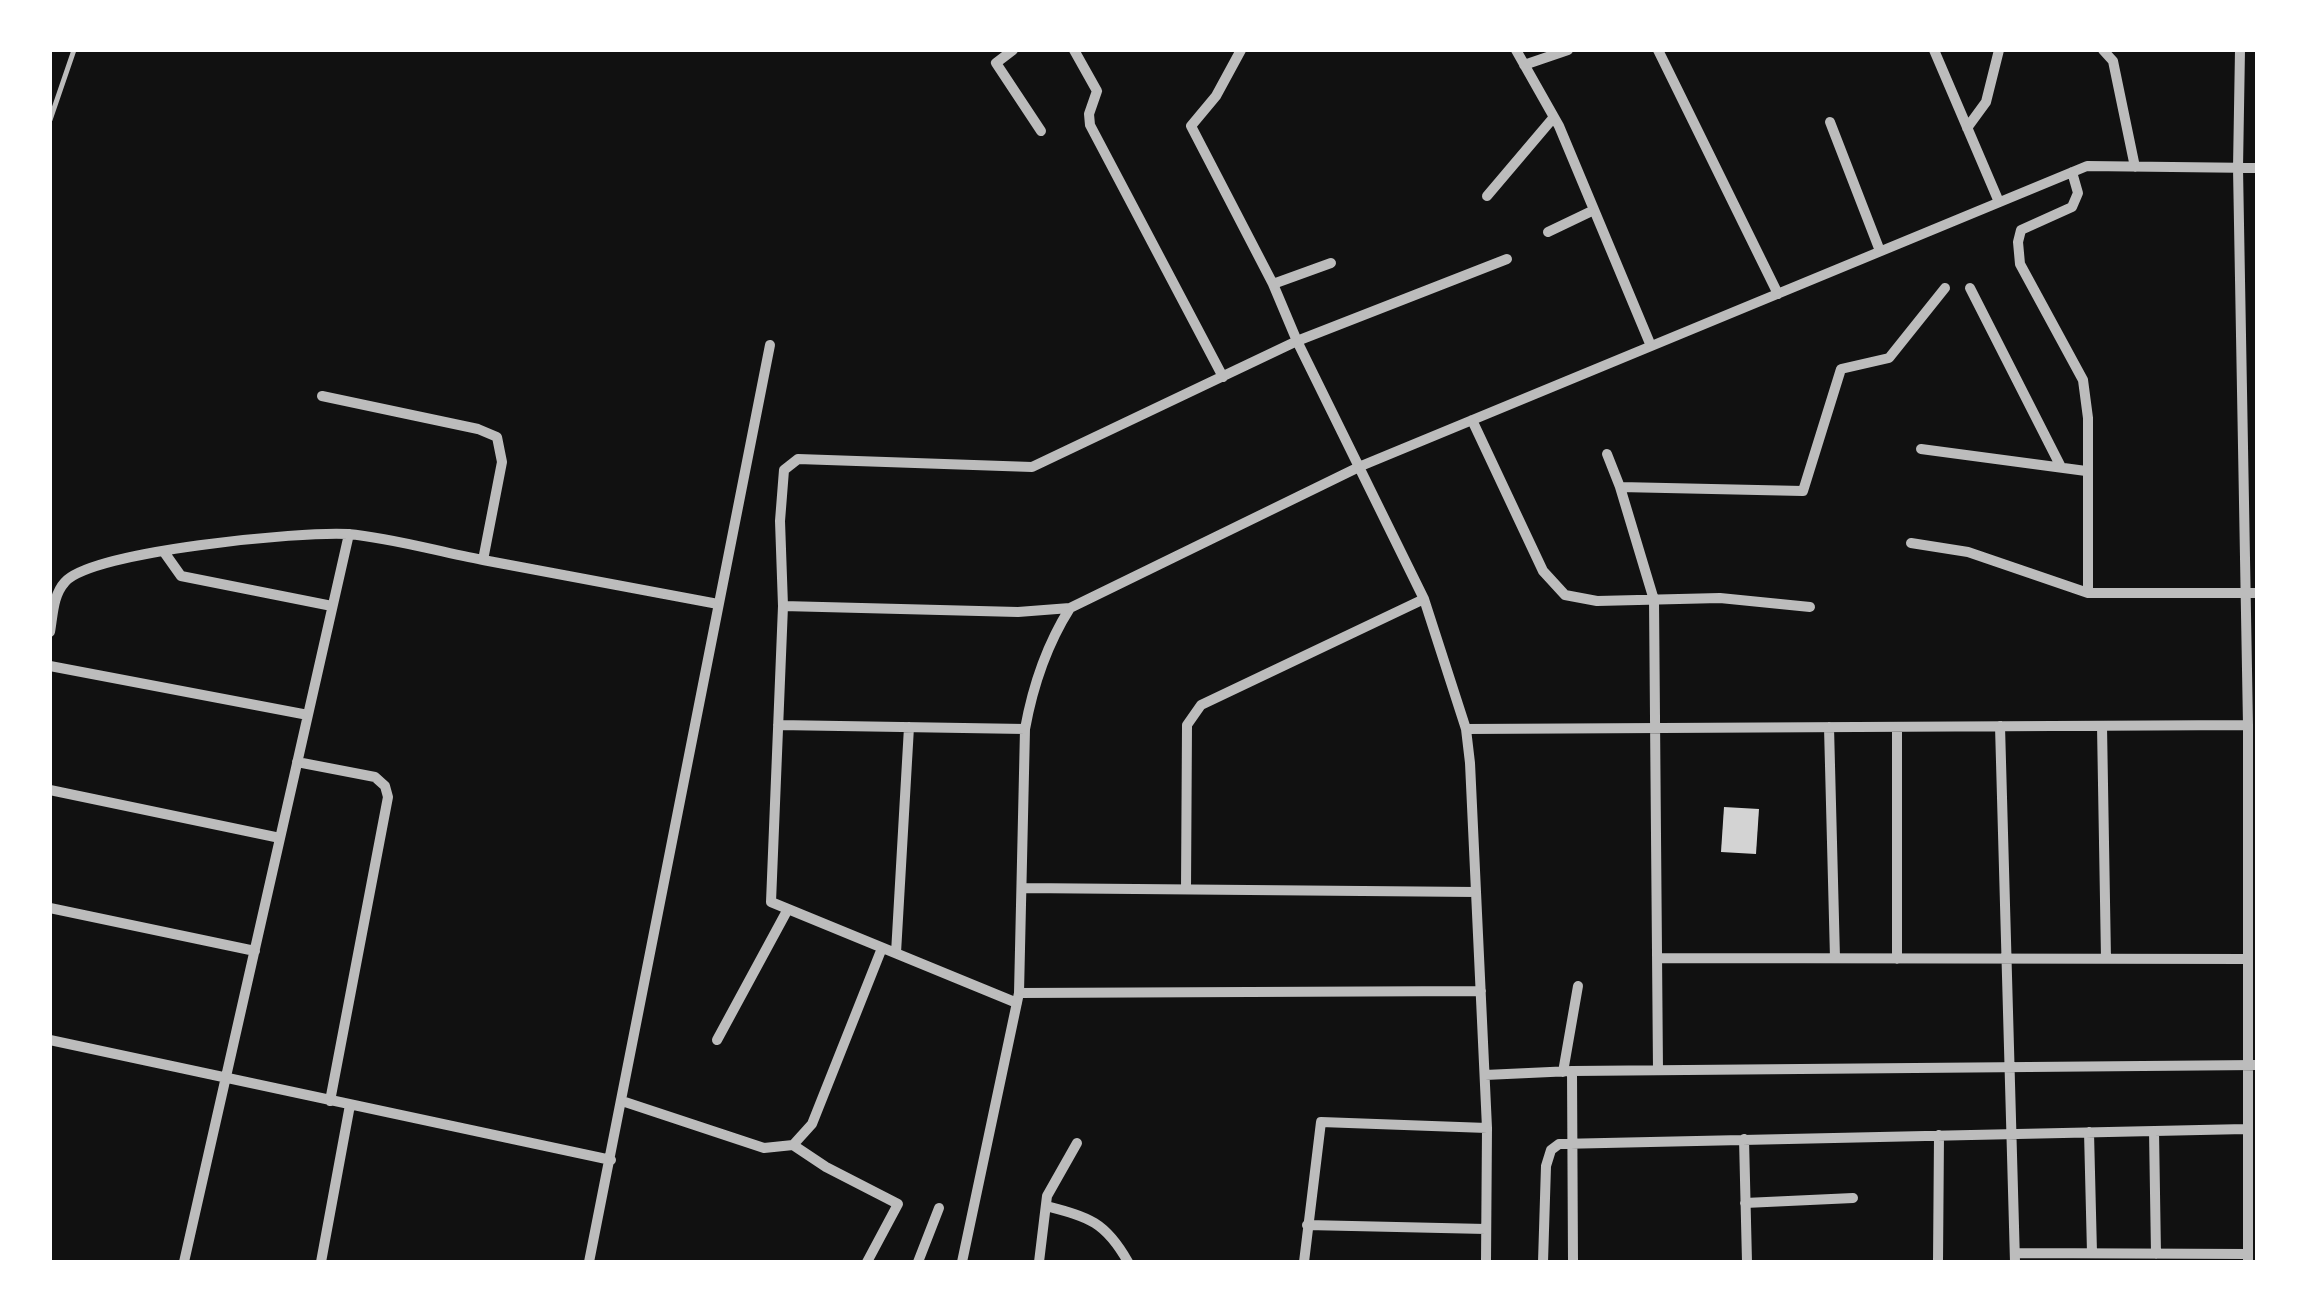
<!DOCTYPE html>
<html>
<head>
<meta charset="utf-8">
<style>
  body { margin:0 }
  #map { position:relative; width:2307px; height:1312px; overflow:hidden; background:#111; font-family:"Playfair Display",serif }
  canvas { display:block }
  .frame { position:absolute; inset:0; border:52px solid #fff; pointer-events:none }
</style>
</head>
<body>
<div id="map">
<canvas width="2307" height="1312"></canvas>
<div class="frame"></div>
</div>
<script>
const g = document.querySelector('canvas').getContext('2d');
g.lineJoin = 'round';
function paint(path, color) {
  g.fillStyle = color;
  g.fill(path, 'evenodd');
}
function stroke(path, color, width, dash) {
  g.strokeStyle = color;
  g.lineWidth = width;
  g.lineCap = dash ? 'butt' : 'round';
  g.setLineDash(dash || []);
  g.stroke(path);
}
const building = new Path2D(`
  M1724,807L1759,809L1756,854L1721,852Z`);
const service = new Path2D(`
  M50,120L74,50`);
const minor = new Path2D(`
  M1013,50L996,63L1041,131
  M1074,50L1097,91L1089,114L1090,125L1223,377
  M1241,50L1216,96L1191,126L1273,284L1297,341L1424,599L1466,729L1470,763L1487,1128L1486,1262
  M1516,50L1559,126L1651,346
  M1658,50L1778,294
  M1934,50L1999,202
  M2103,50L2113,61L2135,167
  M2240,50L2238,168L2248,725V1262
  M1524,65L1568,50
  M1830,122L1880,251
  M1967,128L1986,102L1999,50
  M2072,172L2078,193L2072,207L2021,230L2018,242L2020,264L2083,380L2088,418V593
  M1487,196L1554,117
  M1548,232L1594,210
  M1273,284L1331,263
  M1970,288L2061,467
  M322,396L478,429L497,437L502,462L483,560L718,604
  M1472,420L1543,571L1565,595L1597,601L1720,598L1810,607
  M1921,449L2086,471
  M1607,454L1620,487L1654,600L1658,1070
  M1620,487L1803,491L1841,369L1889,358L1945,288
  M1911,543L1968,552L2088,593H2257
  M164,552L181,576L332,606
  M783,606L1018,612L1070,608L1361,466L2087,166L2257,168
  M50,632C53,615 53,595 65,582C92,551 302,531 348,534C393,538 439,552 483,560
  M50,666L308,715
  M778,725L1025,729
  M2000,726L2015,1262
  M2102,726L2106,959
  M1829,727L1835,958
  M1897,727V959
  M1466,729L2248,725
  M297,762L375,777L385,786L388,797L330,1101
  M50,790L280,838
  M1022,888L1476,892
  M1186,889L1187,725L1201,705L1424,599
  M50,908L255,951
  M896,953L909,727
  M1657,958L2247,959
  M1019,993L1481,991
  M1017,1003L771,902L783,606L780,521L784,470L798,459L1032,467L1297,341L1507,259
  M50,1040L611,1160
  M717,1040L788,909
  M1572,1071L1573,1262
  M1563,1072L1578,986
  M1485,1075L1572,1071L2257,1065
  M622,1101L764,1148L793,1145L812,1124L882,948
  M2154,1131L2156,1254
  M2089,1132L2092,1253
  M1744,1139L1747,1262
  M793,1145L826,1167L898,1204L867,1262
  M1745,1203L1853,1198
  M1046,1206C1088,1217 1105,1221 1128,1262
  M1307,1225L1486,1229
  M2015,1253L2248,1254
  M184,1262L349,534
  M321,1262L350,1105
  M589,1262L770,345
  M918,1262L939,1208
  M962,1262L1019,993L1025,729C1033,685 1046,646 1070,608
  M1039,1262L1047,1196L1077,1143
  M1304,1262L1321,1122L1487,1128
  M1543,1262L1546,1166L1551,1150L1559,1144L2246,1129
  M1938,1262L1939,1135`);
paint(building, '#d3d3d3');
stroke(service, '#bcbcbc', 5);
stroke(minor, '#bcbcbc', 10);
</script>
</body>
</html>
